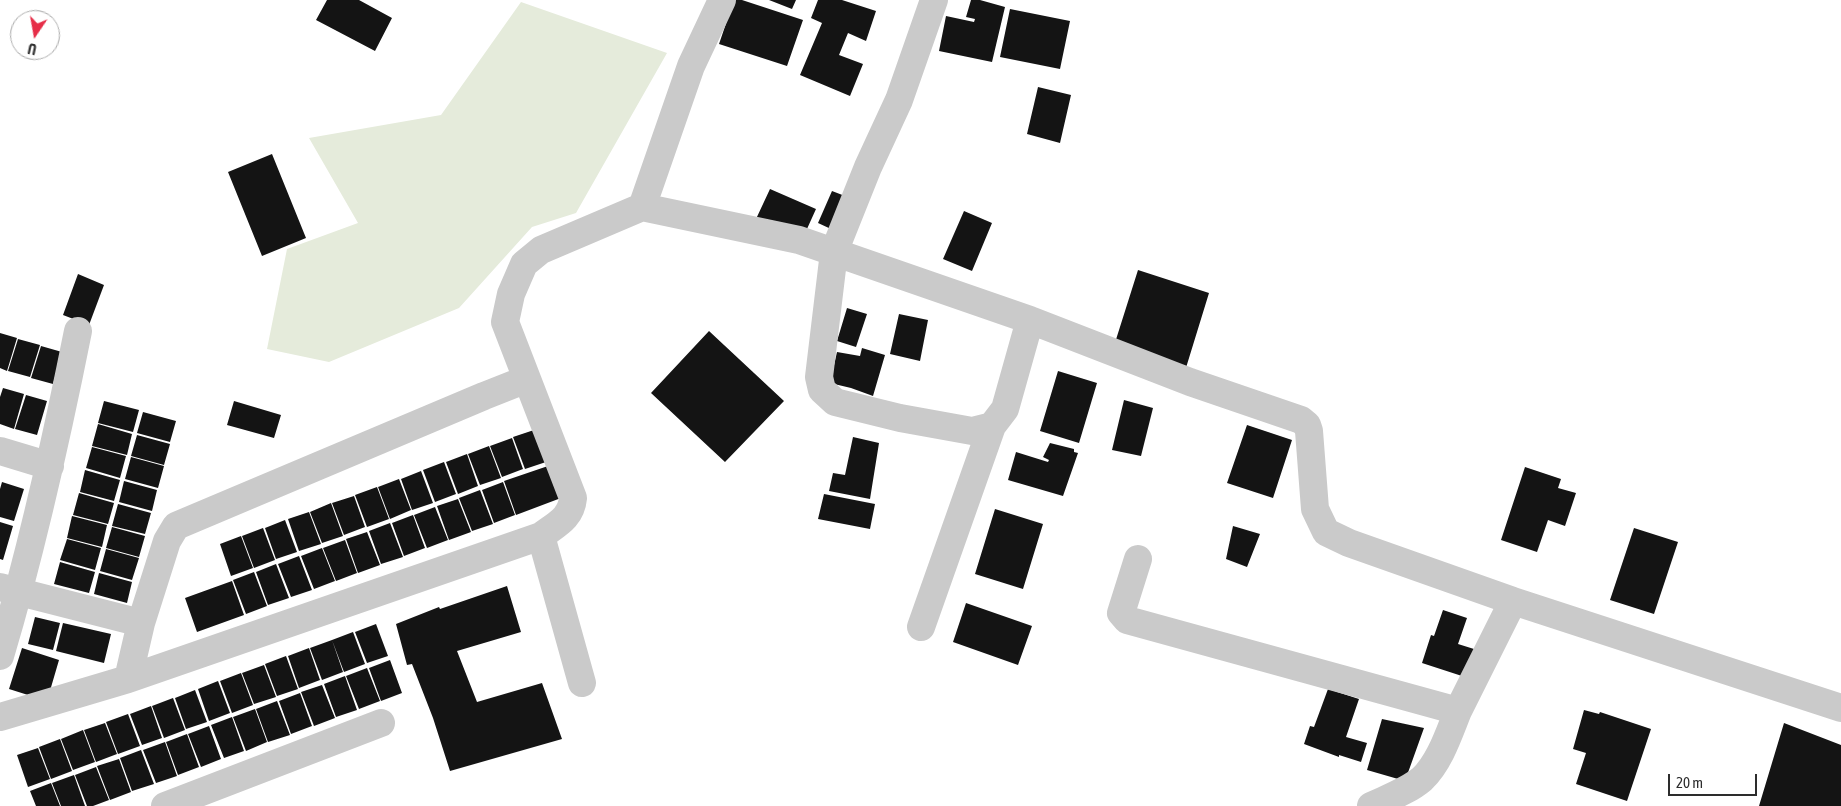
<!DOCTYPE html>
<html>
<head>
<meta charset="utf-8">
<style>
  body { margin:0 }
  #map { position:relative; width:1841px; height:806px; overflow:hidden; background:#fff; font-family:"Asap Condensed",sans-serif }
  canvas { display:block }
  .north { position:absolute; left:10px; top:10px; width:50px; height:50px; box-sizing:border-box; background:#fff; border:1px solid #ababab; border-radius:50%; rotate:192deg; font-size:14px; font-weight:700; line-height:20px; text-align:center; color:#2d2d2d }
  .north::after { content:''; display:block; margin:auto; width:18px; height:22px; background:#e62e48; clip-path:polygon(50% 0,100% 100%,50% 72%,0 100%) }
  .scale { position:absolute; left:1668px; top:774px; width:89px; height:22px; box-sizing:border-box; border:2px solid #2d2d2d; border-top:0; padding-left:6px; font-size:15px; line-height:18px; white-space:nowrap; color:#2d2d2d; -webkit-text-stroke:4px #fff; paint-order:stroke }
</style>
</head>
<body>
<div id="map">
<canvas width="1841" height="806"></canvas>
<div class="north">U</div>
<div class="scale">20 m</div>
</div>
<script>
const g = document.querySelector('canvas').getContext('2d');
g.lineJoin = 'round';
function paint(path, color) {
  g.fillStyle = color;
  g.fill(path, 'evenodd');
}
function stroke(path, color, width, dash) {
  g.strokeStyle = color;
  g.lineWidth = width;
  g.lineCap = dash ? 'butt' : 'round';
  g.setLineDash(dash || []);
  g.stroke(path);
}
const green = new Path2D(`
  M521,2L667,53L576,213L532,227L459,308L329,362L267,349L287,249L358,223L309,138L441,115Z`);
const building = new Path2D(`
  M327,0H359L392,18L375,51L316,20Z
  M734,0H742L803,20L787,66L719,44Z
  M769,0H796L792,9Z
  M818,0H842L876,11L866,41L848,33L839,55L863,64L850,96L800,75L822,23L811,18Z
  M971,0H980L1005,7L992,62L939,51L946,16L974,22L975,19L966,17Z
  M1010,9L1070,21L1060,69L1000,57Z
  M1038,87L1071,95L1060,143L1027,134Z
  M272,154L306,238L262,256L228,172Z
  M770,189L816,209L802,240L756,219Z
  M832,191L845,196L831,229L818,223Z
  M964,211L992,223L972,271L943,259Z
  M1138,270L1209,293L1185,371L1113,349Z
  M78,274L104,285L89,325L63,315Z
  M847,308L867,314L856,347L837,341Z
  M899,314L928,320L920,361L890,354Z
  M709,331L784,401L725,462L651,393Z
  M0,333L17,338L7,371L0,368Z
  M18,339L40,345L30,377L8,371Z
  M41,346L62,352L53,384L31,378Z
  M862,348L885,355L873,396L851,388L830,383L837,352L860,356Z
  M1058,371L1097,383L1079,443L1040,431Z
  M3,388L24,394L14,429L0,424V397Z
  M26,395L47,401L37,435L15,429Z
  M1124,400L1153,408L1141,456L1112,450Z
  M104,401L139,410L133,432L98,423Z
  M234,401L281,415L274,438L227,425Z
  M143,412L176,421L170,442L137,433Z
  M98,424L132,434L127,455L92,446Z
  M1247,425L1292,440L1273,498L1227,483Z
  M534,430L546,462L525,469L513,437Z
  M137,435L170,444L164,465L131,456Z
  M853,437L879,443L870,499L829,491L833,473L845,475Z
  M512,438L523,469L502,477L490,446Z
  M1050,443L1074,449V452L1078,453L1063,496L1008,480L1016,452L1048,462L1049,460L1043,457Z
  M489,446L501,478L480,485L468,454Z
  M92,447L126,456L120,478L86,468Z
  M467,454L478,486L458,494L446,462Z
  M131,457L164,466L158,488L125,479Z
  M444,462L456,494L435,502L423,470Z
  M548,466L561,498L516,515L504,481Z
  M1525,467L1561,479L1558,488L1576,493L1565,526L1548,520L1537,552L1501,540Z
  M85,470L120,480L114,501L80,492Z
  M421,471L433,503L412,510L401,479Z
  M399,479L411,510L390,519L378,487Z
  M124,481L157,490L152,511L119,502Z
  M2,482L24,489L14,521L0,517V489Z
  M503,482L515,515L494,523L482,490Z
  M377,487L389,519L367,527L355,495Z
  M480,490L493,524L472,531L459,498Z
  M79,493L114,503L108,524L73,515Z
  M824,494L875,504L870,529L818,519Z
  M354,496L365,527L344,535L332,503Z
  M458,499L471,532L449,540L437,506Z
  M331,503L343,536L322,543L310,512Z
  M118,504L151,513L145,534L112,526Z
  M435,507L448,540L427,548L414,515Z
  M995,509L1043,524L1023,589L975,574Z
  M309,512L321,544L299,551L288,519Z
  M413,515L425,548L404,556L392,523Z
  M72,516L107,525L102,547L67,538Z
  M285,520L297,552L276,559L265,528Z
  M0,522L13,526L3,560L0,559Z
  M390,523L403,557L381,564L369,531Z
  M1233,526L1260,534L1247,567L1226,559Z
  M112,527L145,536L139,557L106,548Z
  M263,528L275,560L254,568L242,536Z
  M1634,528L1678,542L1654,614L1610,600Z
  M367,532L380,565L358,573L346,539Z
  M241,536L253,568L231,576L220,544Z
  M67,539L101,548L95,570L60,560Z
  M345,540L357,573L336,581L323,548Z
  M322,548L335,581L314,589L301,556Z
  M106,549L139,558L132,580L100,571Z
  M299,556L312,590L291,597L278,564Z
  M60,562L95,572L89,593L54,584Z
  M276,564L289,598L268,605L256,572Z
  M254,572L267,606L246,614L233,580Z
  M99,573L132,582L127,603L94,594Z
  M232,581L244,615L197,632L185,598Z
  M507,586L521,632L457,651L477,702L542,683L562,739L450,771L433,718L412,664L407,665L396,624L439,607L440,609Z
  M966,603L1032,626L1018,665L953,642Z
  M1443,610L1467,618L1458,644L1474,649L1465,677L1422,663L1431,635L1434,636Z
  M35,617L60,623L53,650L28,644Z
  M63,623L111,634L104,663L56,651Z
  M376,624L388,656L367,663L355,632Z
  M353,632L365,664L344,672L332,640Z
  M332,640L343,672L322,680L310,648Z
  M22,648L59,660L47,701L9,689Z
  M309,648L320,680L299,688L288,656Z
  M286,656L298,689L277,696L265,664Z
  M390,660L402,693L381,701L369,668Z
  M264,665L276,697L254,704L242,673Z
  M367,668L380,701L359,709L346,676Z
  M241,673L253,705L232,713L220,681Z
  M345,676L357,710L336,717L324,684Z
  M218,681L230,713L209,721L198,689Z
  M322,685L335,718L314,726L301,692Z
  M1328,689L1359,699L1346,737L1367,743L1361,762L1339,755V757L1304,744L1310,726L1314,727Z
  M195,690L207,722L186,729L175,698Z
  M300,693L312,726L291,734L279,701Z
  M173,698L185,730L164,738L152,706Z
  M277,701L290,735L268,742L256,709Z
  M151,706L162,738L142,745L130,714Z
  M255,709L267,742L246,751L233,717Z
  M1584,710L1599,714L1600,712L1651,729L1627,801L1576,784L1586,753L1573,749Z
  M128,714L140,746L118,754L106,722Z
  M232,717L244,751L224,758L211,725Z
  M1382,719L1424,728L1405,781L1367,770Z
  M105,723L117,754L96,762L84,730Z
  M1784,723L1841,745V806H1759Z
  M209,726L221,759L201,767L188,734Z
  M83,730L95,762L73,770L61,739Z
  M187,734L199,767L178,775L166,742Z
  M60,739L72,771L51,779L39,747Z
  M165,742L177,776L156,783L143,750Z
  M38,748L50,779L28,787L17,755Z
  M141,750L154,784L132,791L120,758Z
  M119,759L131,792L110,800L97,766Z
  M96,767L109,800L93,806H87L75,775Z
  M74,775L85,806H61L52,783Z
  M51,783L60,806H36L30,791Z`);
const minor = new Path2D(`
  M934,0L899,100L868,167L834,252L819,377L822,390L835,402L900,418L972,431L992,426L1005,409L1030,320
  M642,207L691,66L722,0
  M0,451L50,466
  M541,536L582,683
  M1138,559L1121,613L1127,620L1458,711L1513,601
  M0,587L141,623
  M921,627L992,426
  M0,656C32,549 56,441 78,331
  M128,679L541,536C557,524 571,518 573,498L505,322L511,294L524,264L541,250L642,207L799,240L1030,320L1190,382L1301,420L1307,425L1309,431L1315,509L1326,532L1349,543L1513,601L1841,708
  M0,717L128,679L141,623L167,541L176,526L484,396L527,379
  M165,806L381,723
  M1371,806C1388,798 1408,791 1422,779C1440,762 1449,733 1458,711`);
paint(green, '#e5ebdb');
paint(building, '#141414');
stroke(minor, '#cacaca', 28);
</script>
</body>
</html>
